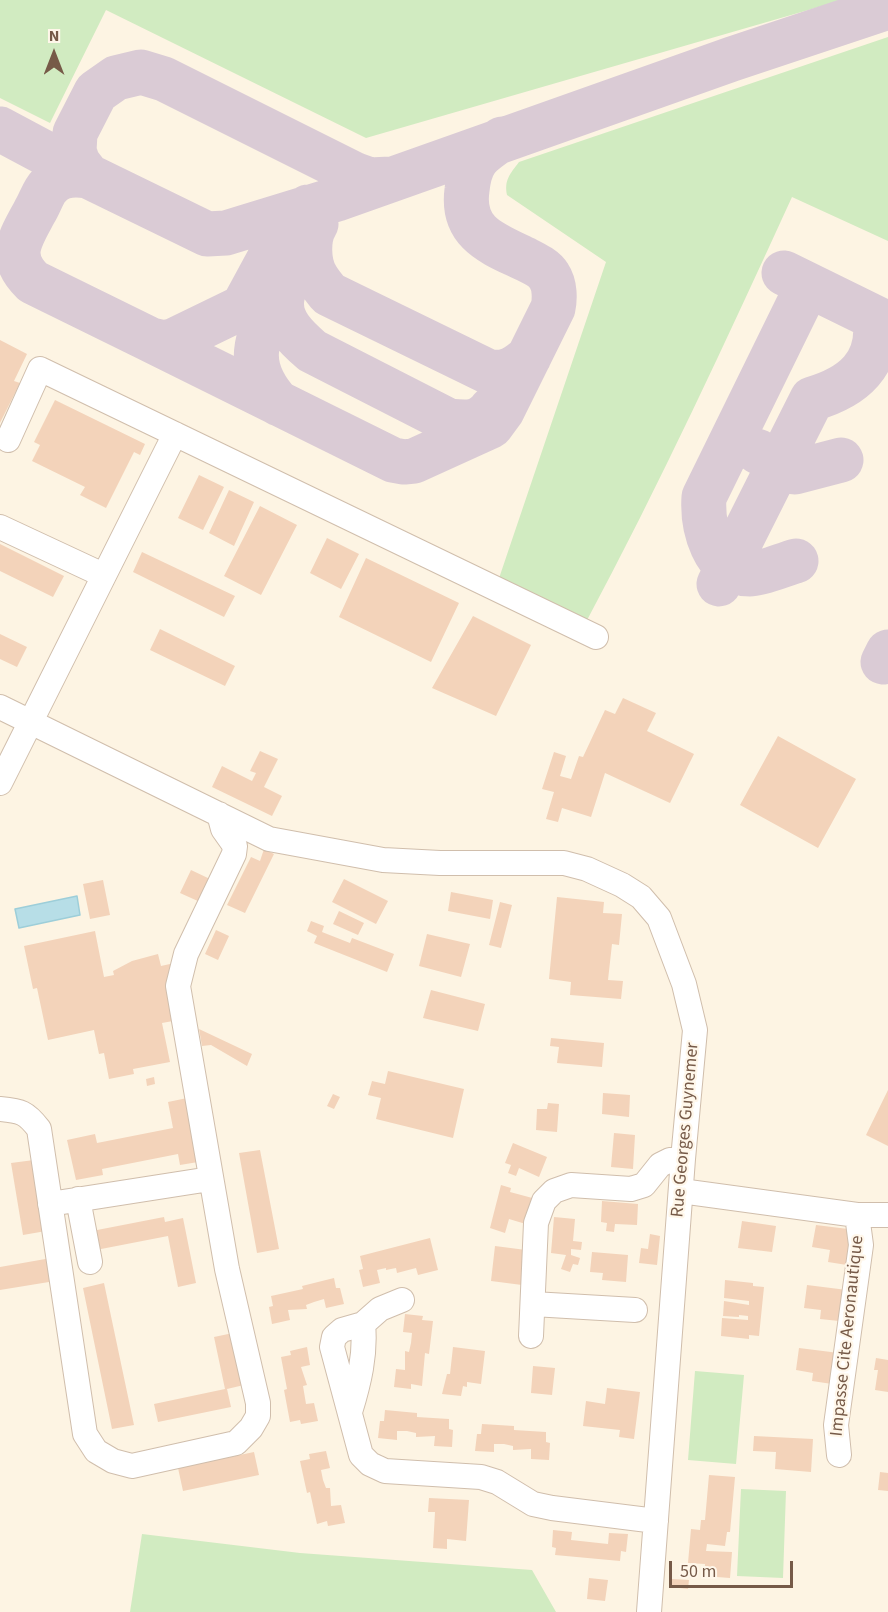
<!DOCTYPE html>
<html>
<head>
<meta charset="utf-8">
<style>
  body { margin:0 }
  #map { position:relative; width:888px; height:1612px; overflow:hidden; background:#fdf4e3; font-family:"Source Sans 3",sans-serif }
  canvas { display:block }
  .north { position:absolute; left:24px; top:24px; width:60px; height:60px; -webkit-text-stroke:4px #fff7ea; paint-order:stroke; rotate:0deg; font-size:16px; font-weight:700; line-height:24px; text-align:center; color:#765a48 }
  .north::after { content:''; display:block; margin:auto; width:21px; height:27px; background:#765a48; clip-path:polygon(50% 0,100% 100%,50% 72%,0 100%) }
  .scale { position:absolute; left:669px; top:1561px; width:124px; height:27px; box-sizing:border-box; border:3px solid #765a48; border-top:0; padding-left:8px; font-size:18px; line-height:21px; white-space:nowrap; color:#765a48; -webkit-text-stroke:4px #fff7ea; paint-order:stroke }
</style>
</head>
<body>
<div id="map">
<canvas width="888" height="1612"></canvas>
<div class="north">N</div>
<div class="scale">50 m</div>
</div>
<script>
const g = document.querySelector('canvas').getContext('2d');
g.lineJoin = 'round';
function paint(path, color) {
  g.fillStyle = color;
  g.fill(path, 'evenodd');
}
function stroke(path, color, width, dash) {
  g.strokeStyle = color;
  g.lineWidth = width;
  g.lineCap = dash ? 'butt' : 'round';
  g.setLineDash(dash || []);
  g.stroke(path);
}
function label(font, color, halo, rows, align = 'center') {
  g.font = font + ' "Source Sans 3",sans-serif';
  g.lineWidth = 4.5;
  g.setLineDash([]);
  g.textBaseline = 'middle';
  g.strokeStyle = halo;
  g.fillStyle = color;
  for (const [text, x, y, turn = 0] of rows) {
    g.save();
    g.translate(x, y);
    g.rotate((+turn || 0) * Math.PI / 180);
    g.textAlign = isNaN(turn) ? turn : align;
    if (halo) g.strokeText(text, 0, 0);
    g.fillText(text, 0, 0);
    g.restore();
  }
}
const green = new Path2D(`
  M0,0H843L366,138L106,10L50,123L0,98Z
  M888,37V241L792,197C726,341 660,484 585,624L494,593L606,262L507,195C504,180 510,174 519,162Z
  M695,1371L744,1375L736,1464L688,1460Z
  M741,1489L786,1491L783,1578L737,1576Z
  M142,1534L300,1553L532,1570L556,1612H130Z`);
const water = new Path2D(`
  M77,896L80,915L19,928L15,909Z`);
const taxiway = new Path2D(`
  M0,129L88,176
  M88,176C75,174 59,174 49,186C43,192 40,203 35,211C21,238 6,256 33,282L151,340L165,343L175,340L243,307L288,224L308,207
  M391,179L370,180L356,175L164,79L141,72L116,78L96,92L75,133L74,151L78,163L88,176L207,234L226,233L337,199L732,59L888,7
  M316,224C307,238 308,264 317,278C320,283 325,289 329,294L489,372C507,374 516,368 529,357
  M784,273L888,324
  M289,274C287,282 283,290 282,298C278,321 297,338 312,351L449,421C468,423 480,424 492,408
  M151,340L393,460L404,462L414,461L491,426L502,411L553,308C555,299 555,285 549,276C545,269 535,264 527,260C494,244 461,234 467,190C470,161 478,155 502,139
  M279,404C237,358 262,330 285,283
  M757,451L795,472L841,460
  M796,561C784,564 763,574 750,574C713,574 702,526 704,497L808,285
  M719,584L812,399C853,387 881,364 875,318
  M883,662L888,652`);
const building = new Path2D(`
  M0,340L27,354L14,381L20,383L0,423Z
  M55,400L145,444L140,455L134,452L106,508L80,495L85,487L32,461L40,445L34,442Z
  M199,475L224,487L203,530L178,518Z
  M229,490L254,502L234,546L209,533Z
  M260,506L297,525L261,595L224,576Z
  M327,538L359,554L341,589L310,573Z
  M0,544L64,576L53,597L0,571Z
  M142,552L235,596L224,617L133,572Z
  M366,558L459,603L431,662L339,617Z
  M473,616L531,645L496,716L432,688Z
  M160,629L235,666L225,686L150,650Z
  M0,634L27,647L17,667L0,659Z
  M623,698L656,713L647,731L694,754L670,803L605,773L591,817L562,808L558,822L546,819L554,792L542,789L554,752L566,756L560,776L571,779L579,756L583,757L605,710L615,714Z
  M778,736L856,779L818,848L740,805Z
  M260,751L278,759L264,787L282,796L272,816L212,787L222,766L252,781L256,773L250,771Z
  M264,849L274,854L245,913L227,905L251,857L260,861Z
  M191,870L210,879L200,902L180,893Z
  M344,879L388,901L376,924L332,902Z
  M103,880L110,915L90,919L83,884Z
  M451,892L493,900L490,919L448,911Z
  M557,897L604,902L603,913L622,914L619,945L612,944L608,980L623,981L621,999L570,995L571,982L549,979Z
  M500,902L512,905L501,948L489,945Z
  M339,911L364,923L358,935L333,924Z
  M311,921L324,926L322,932L350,943L352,938L394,954L387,972L314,943L317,936L307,931Z
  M216,930L229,936L218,960L205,954Z
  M95,931L104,977L114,975L113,971L132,961L158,954L161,966L170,964L178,1007L184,1019L162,1023L170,1062L133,1069L134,1074L109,1079L104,1053L99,1054L94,1030L48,1040L37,988L33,989L24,946Z
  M427,934L470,944L461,977L419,966Z
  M431,990L485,1004L478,1031L423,1018Z
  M199,1029L252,1054L247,1066L211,1045L202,1046Z
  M551,1038L604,1043L602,1067L557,1063L559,1047L550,1046Z
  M388,1071L464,1089L453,1138L376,1119L381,1098L368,1095L372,1081L385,1084Z
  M154,1077L155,1084L147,1086L146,1079Z
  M888,1090V1146L866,1135Z
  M603,1093L630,1095L629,1117L602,1114Z
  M333,1094L340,1097L334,1109L327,1106Z
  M192,1097L204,1161L180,1165L178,1154L102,1169L103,1175L76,1180L67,1140L95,1134L97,1143L173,1128L168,1102Z
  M548,1103L559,1104L557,1132L536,1130L537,1109H547Z
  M614,1133L635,1135L633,1169L611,1167Z
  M513,1143L547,1157L539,1177L519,1168L516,1176L508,1173L511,1165L505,1163Z
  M260,1150L279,1249L257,1253L239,1153Z
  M34,1160L46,1231L23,1235L11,1163Z
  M501,1185L511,1188L510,1192L536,1199L529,1225L509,1219L505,1233L490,1228Z
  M602,1201L638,1204L637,1225L615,1224L614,1232L606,1231L607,1223L601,1222Z
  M164,1217L165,1222L183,1218L196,1283L178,1287L168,1236L96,1250L92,1231Z
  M554,1217L575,1219L573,1241L582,1242L581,1250L571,1249V1255L580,1258L578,1265L573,1264L570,1272L561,1269L566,1255L551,1253Z
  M742,1221L776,1226L772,1252L738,1248Z
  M816,1225L856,1230L847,1265L828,1262L830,1250L812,1247Z
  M650,1234L660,1236L657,1265L639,1263L641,1248L648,1249Z
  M430,1238L438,1270L418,1275L416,1268L397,1273L396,1268L386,1270V1268L377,1270L380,1283L363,1287L359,1270L363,1269L360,1256Z
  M495,1246L526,1250L522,1285L491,1281Z
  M592,1252L628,1255L626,1282L602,1280L603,1273L590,1272Z
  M51,1258L55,1281L0,1290V1267Z
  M334,1278L336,1288H340L344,1304L326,1308L324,1299L314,1302L306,1305L307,1309L288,1310L290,1320L272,1324L269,1307L273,1306L271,1296L303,1289L302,1286Z
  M725,1280L753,1283V1286L764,1287L759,1336L749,1335V1339L721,1336L722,1318L748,1320V1316L739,1315V1317L723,1316L724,1301L749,1305V1301L724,1298Z
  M104,1283L134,1425L112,1429L83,1288Z
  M807,1285L847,1290L839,1321L820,1319L821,1310L804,1308Z
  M405,1314L423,1316L422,1320L433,1321L429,1354L425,1353L422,1386L411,1384V1389L394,1387L396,1369L405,1370V1351L409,1352L411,1343L412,1333L403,1332Z
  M233,1333L244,1385L227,1389L231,1407L158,1422L154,1404L225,1389L214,1337Z
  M307,1347L310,1365L301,1367L307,1385L303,1386L306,1404L314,1403L318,1421L301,1424L300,1420L290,1422L284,1390L287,1389L281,1357L291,1355L290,1351Z
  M453,1347L485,1351L481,1384L467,1382V1387L463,1386L461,1396L442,1394L447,1374H450Z
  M799,1348L839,1353L832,1384L812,1381L813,1373L796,1370Z
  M876,1358L888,1360V1392L875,1390L878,1370H874Z
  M533,1366L555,1368L552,1395L531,1393Z
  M607,1388L640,1392L634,1439L619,1437L620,1430L583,1426L586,1401L605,1404Z
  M385,1410L417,1413V1417L449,1419V1429L453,1430L452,1447L434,1446L435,1436L416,1437V1433L407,1431H397V1440L378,1438L380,1421H384Z
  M482,1424L514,1426V1430L546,1432V1442L550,1443L549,1460L531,1459V1449L513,1450V1446L504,1444H494V1452L475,1451L477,1434H481Z
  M754,1436L813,1439L811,1472L775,1469L776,1452L753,1451Z
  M326,1451L330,1468L321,1470L323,1480L326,1488H330L331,1506L341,1505L345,1523L328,1526L327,1521L317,1524L310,1492L307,1493L300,1461L310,1459L309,1454Z
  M254,1452L259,1475L183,1491L178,1468Z
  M880,1472L888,1473V1491L878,1490Z
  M709,1475L735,1477L730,1532H727L725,1546L707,1544L706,1551L732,1552L730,1578L704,1576L705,1564L688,1563L691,1529L700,1530L701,1520H705Z
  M429,1498L469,1500L466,1541L447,1539V1549L433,1548L435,1512H428Z
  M553,1530L572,1532L571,1540L608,1544L609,1533L628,1534L626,1552L621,1551L620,1561L555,1555L556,1548L552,1547Z
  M589,1578L608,1580L605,1601L587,1599Z
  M672,1579L689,1580L688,1589L671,1587Z`);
const minor = new Path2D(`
  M8,440L40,369L596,637
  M0,527L103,575
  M0,707L269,839L383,860L440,863H564L587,869L622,885L641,897L659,918L684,984L695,1030L683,1159L649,1612
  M0,783L175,434
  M0,1109C21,1111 26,1112 39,1129L85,1434L96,1451L113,1461L132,1466L236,1443L251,1428L258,1416V1403L227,1269L178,986L186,954L234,854L235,846L223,829L219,814
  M681,1191L857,1215L861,1245L836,1425L839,1455
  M78,1199L90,1262
  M50,1204L210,1179
  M857,1215H888
  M402,1300L380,1309L363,1324L342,1330L334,1337L332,1347L361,1455L370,1464L385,1471L481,1477L497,1482L533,1504L552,1508L656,1521
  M533,1304L635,1310
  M531,1336L536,1223L544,1201L554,1191L571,1185L631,1189L644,1185L660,1165L670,1160L683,1159
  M350,1412C359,1383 366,1354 363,1324`);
const streetNames = [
  ["Rue Georges Guynemer",686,1130,-85],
  ["Impasse Cite Aeronautique",848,1336,-84]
];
paint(green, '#d1ebc1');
paint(water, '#b7dee7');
stroke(water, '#9dced9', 1.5);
stroke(taxiway, '#dacbd5', 45);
paint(building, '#f3d3ba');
stroke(minor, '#d0beac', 26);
stroke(minor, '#fff', 24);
label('18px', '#765a48', '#fff7ea', streetNames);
</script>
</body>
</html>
